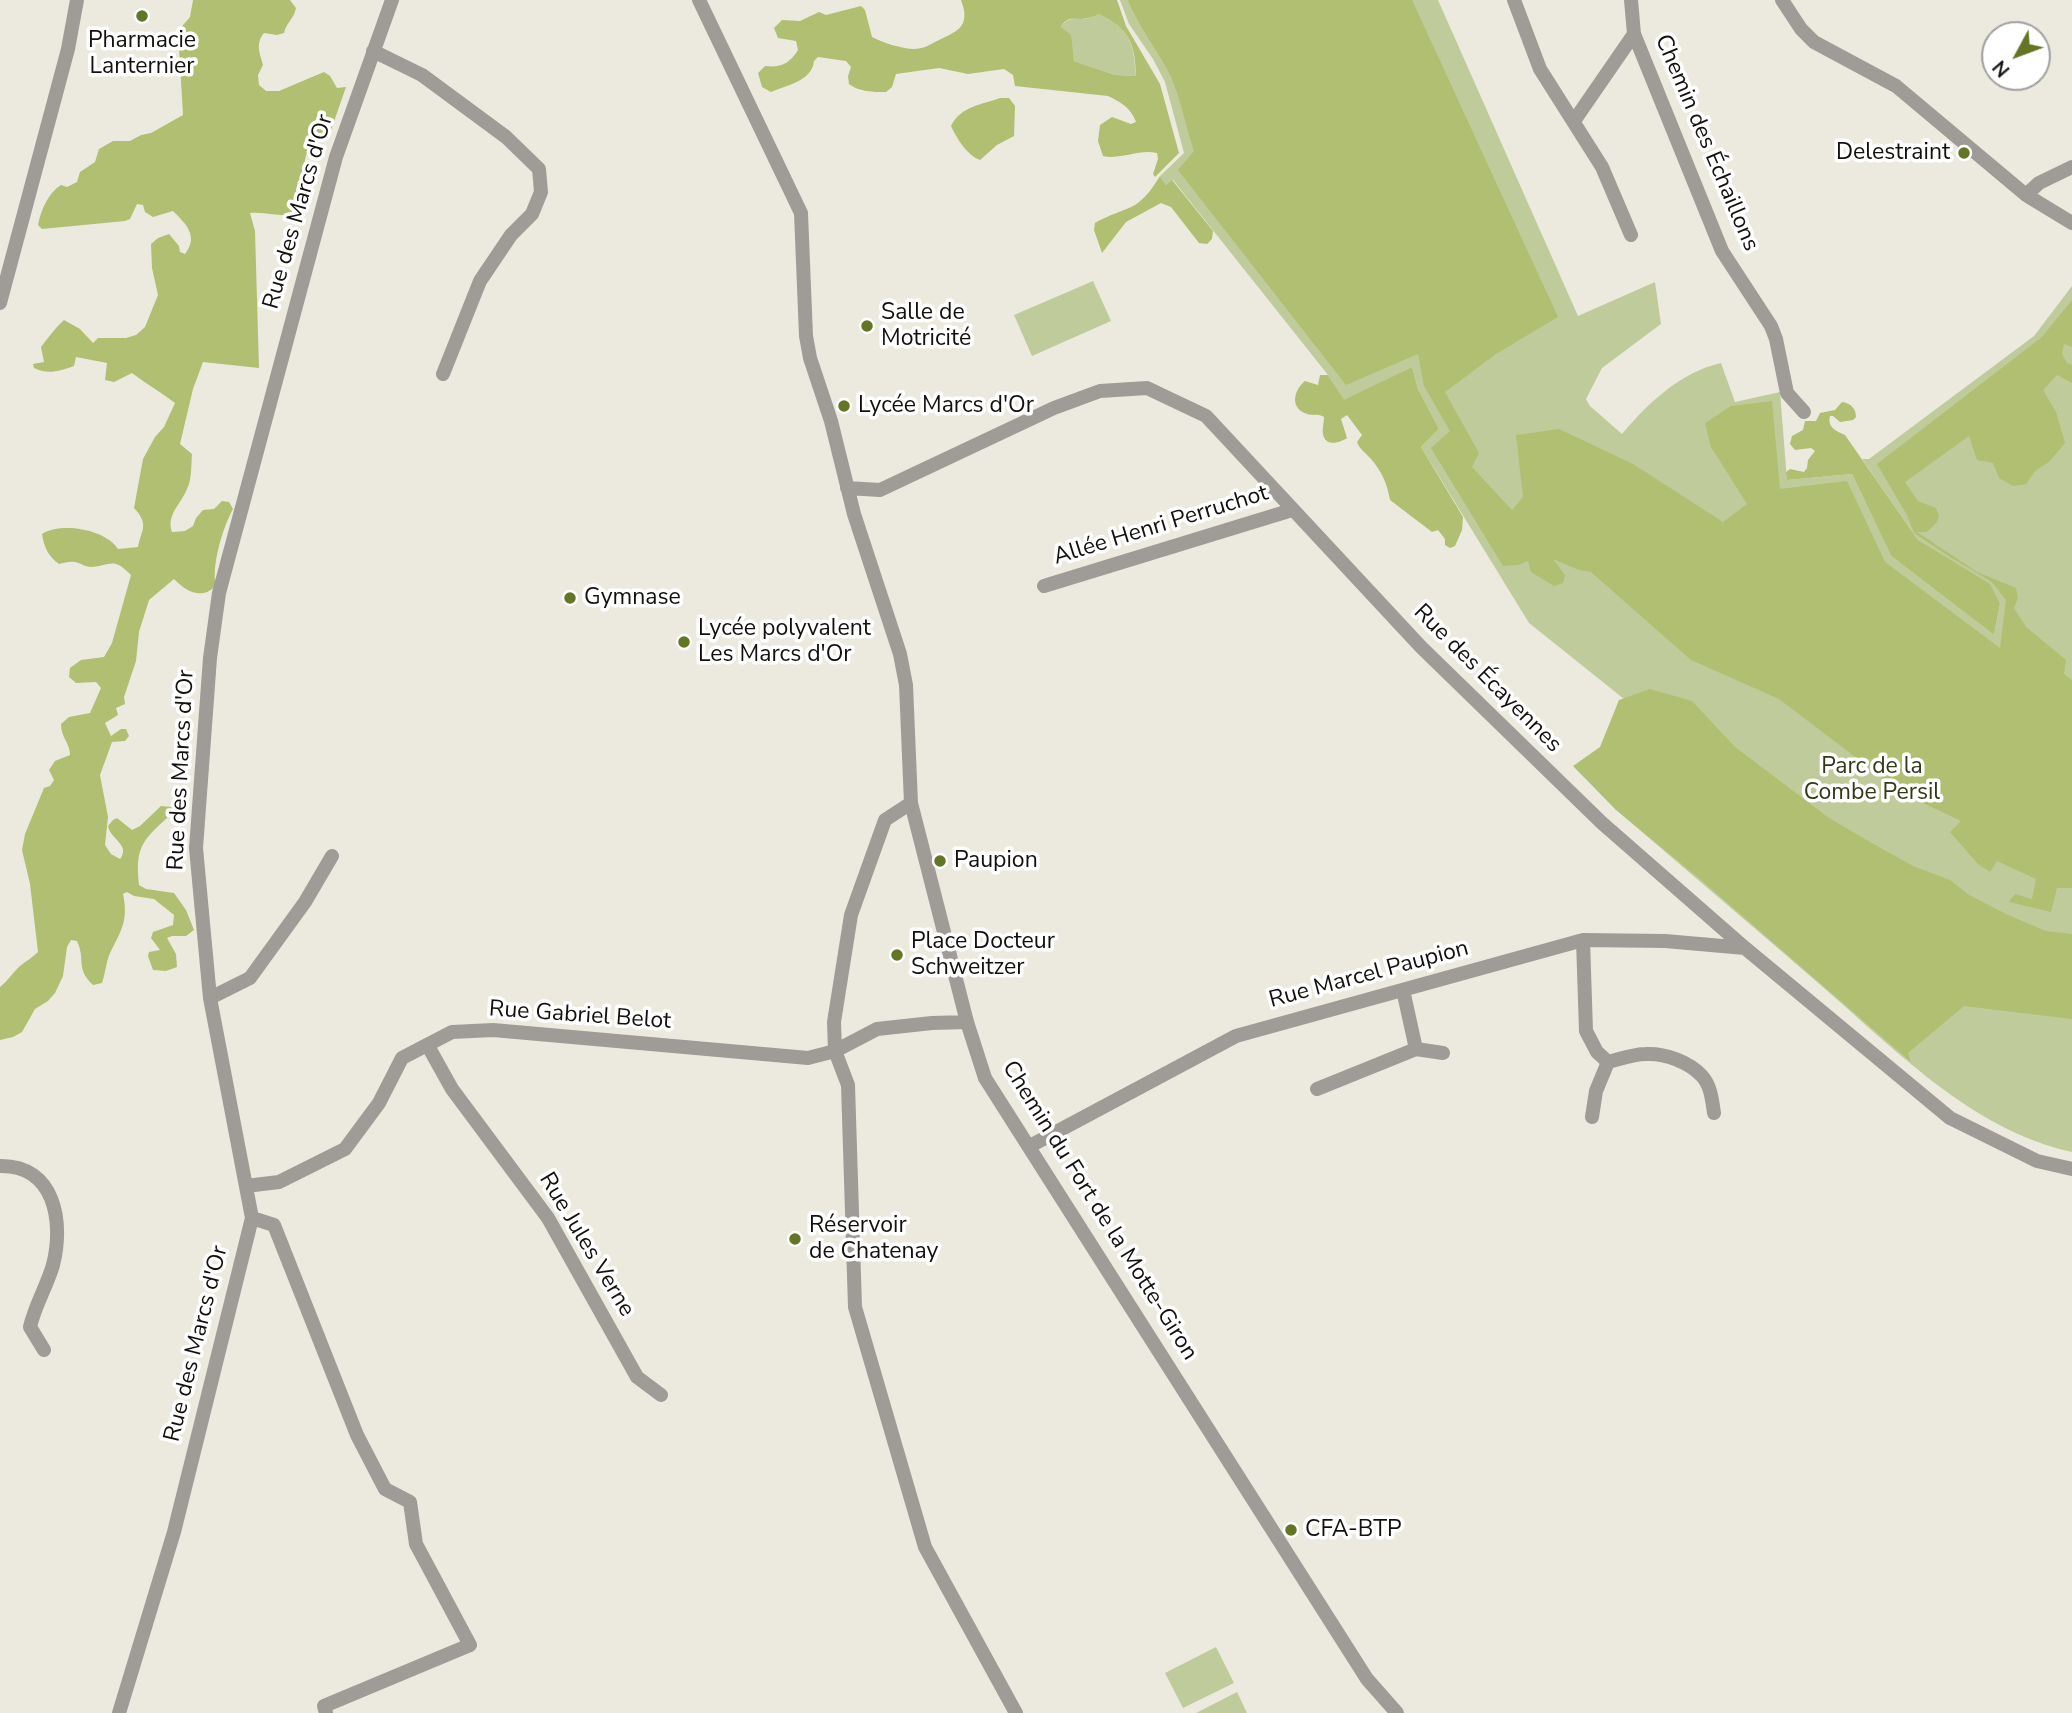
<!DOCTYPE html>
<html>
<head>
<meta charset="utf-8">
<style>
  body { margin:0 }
  #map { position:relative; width:2072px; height:1713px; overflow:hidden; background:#eceadf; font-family:"Nunito Sans",sans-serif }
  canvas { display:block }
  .north { position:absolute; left:1981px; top:21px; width:70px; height:70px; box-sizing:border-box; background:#fff; border:2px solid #a0a09f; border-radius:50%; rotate:229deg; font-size:19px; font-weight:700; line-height:28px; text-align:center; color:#12110e }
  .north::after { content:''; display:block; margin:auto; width:24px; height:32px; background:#647624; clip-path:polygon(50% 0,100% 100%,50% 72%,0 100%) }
</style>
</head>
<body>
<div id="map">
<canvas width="2072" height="1713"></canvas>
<div class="north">N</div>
</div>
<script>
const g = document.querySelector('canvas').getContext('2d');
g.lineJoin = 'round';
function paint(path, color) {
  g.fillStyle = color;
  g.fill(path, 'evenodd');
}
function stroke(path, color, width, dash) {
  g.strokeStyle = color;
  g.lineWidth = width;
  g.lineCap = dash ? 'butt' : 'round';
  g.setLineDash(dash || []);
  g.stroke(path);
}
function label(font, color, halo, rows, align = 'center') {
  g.font = font + ' "Nunito Sans",sans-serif';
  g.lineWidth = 7;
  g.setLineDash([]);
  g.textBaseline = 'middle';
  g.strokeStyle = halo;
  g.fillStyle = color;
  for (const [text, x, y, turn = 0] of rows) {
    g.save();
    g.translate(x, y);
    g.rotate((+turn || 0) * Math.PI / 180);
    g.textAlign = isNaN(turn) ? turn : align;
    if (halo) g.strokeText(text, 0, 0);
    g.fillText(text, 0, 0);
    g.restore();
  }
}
const green = new Path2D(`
  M1120,0H1438L1578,316L1655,282L1661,324L1602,368L1586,399L1590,406L1622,434C1648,403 1681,372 1721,363L1735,402L1780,392L1787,480L1852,474L1891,556L1994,635L2000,604L1949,561L1918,540L1862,459H1869L2034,336L2072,286V1152C1971,1130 1893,1047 1817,982C1750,924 1682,866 1615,809L1657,719L1624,699L1529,623L1421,447L1439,429L1418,389L1412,367L1344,401L1328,375L1173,180L1166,185L1160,176L1184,153L1165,82L1153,59L1129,24Z
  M1098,13C1131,31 1133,40 1136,76L1115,75L1074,61L1072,49L1061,27C1067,18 1071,19 1081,19C1087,20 1093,16 1098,13Z
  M1093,281L1111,321L1032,356L1014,315Z
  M1216,1647L1234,1683L1183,1708L1165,1673Z
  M1237,1692L1247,1713H1196Z`);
const forest = new Path2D(`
  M193,0H290L296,8C294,19 286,23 284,33L277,35L264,33C255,44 260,53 263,65L258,75L259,85L266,91H279L324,72L330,76L337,88L346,87L329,136L316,134C305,150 302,166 305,186L310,189L309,211C291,221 269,211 250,213L255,231L259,368L203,362L193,389L180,444L192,454C191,465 192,479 187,489C181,504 166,515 172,532L185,531L193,526L196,518L203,510L214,509L222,501L229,502L233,509C223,527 211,566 216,586C201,600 187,592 174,579L149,600L139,632L136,661L124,697L125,704L116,708L118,715L105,723L111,736L121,729H126L129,736L125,741L112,742L100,775L108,817L105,845L111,854L120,859C131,845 110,839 108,826L113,820L117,818L132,830L140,826L161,806L172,807V813C145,839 134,844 139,885L146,889L174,893L186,910L194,930L186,936H172L167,938L176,954L177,967L166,971L153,970L148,956L149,952L160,950L151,938L153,932L173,925L174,915L154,899L134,896L127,892L123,894C128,918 123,928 112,949C106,959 106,972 102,983L93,985C75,968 86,960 77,941L71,940L67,947L63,976L55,993L48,1001L35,1009L22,1032L13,1037L0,1040V987C8,981 13,972 20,966C26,961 32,958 38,952L30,884L22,850L25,834L44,788L50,786L54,780L49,770L55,761L70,755C70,743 61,738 61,724L69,717L90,713L101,688L96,682L76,683L69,677L70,668L81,660L104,657L112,643L131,575C113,556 110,566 91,567C85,567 81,563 75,562C70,561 64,563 59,564C48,556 44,547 42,534C61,522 105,529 118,549L138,547C141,530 150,525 134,508L143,459L155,437L164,427L175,403C161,392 146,384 132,373L114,382L105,380L107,363L76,357L74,366C59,371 49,375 34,368L33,364L44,362L41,347C48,338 55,328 64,320L80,329L93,343L98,338H126L136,335L145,327L158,295L152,268L151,244L158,238L169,234L179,246L180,252L185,254C199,236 186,224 173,211L153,217L145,212L143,205L137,204L130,219L125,221L42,229L38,225C41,210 48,193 61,185L67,187L77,182L80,172L95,162L99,149L113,141H130L141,135L151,133L183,115L178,31L190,17Z
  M961,0H1117L1126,26L1160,84L1179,153L1155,177L1153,174L1158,159L1157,153C1138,149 1122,160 1103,156L1098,141L1100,125L1112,117L1131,124L1136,122C1131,108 1121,102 1108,96L1015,86L1013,75L1004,69L968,74L939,68L896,74L892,87L886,92C872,92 860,92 849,84L848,76L851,67L846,61L818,57L814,61C812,81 787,85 771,92L762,87L758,73L765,66C781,68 790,63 798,50L796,41L778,38L774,28L782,20L800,21L819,12L826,15L861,6L865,10L872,37C884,43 899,48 913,49C924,49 929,45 939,40C958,31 971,26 961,0ZM1099,14C1129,29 1135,42 1136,76L1115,75L1074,61L1071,35L1061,27C1067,17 1071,19 1081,19C1087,19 1094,16 1099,14Z
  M1128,0H1412L1558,317L1496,354L1445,392L1479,453L1472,467L1512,510L1523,497L1516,435L1559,429L1633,464L1723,522L1747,504L1711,447L1705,423L1731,406L1772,401L1780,489L1847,481L1885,562L2000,648L2006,600L1992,582L1950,557L1914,533L1907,515L1877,464L2042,337L2072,300V347L2064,344L2062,354L2067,363L2072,365V383L2057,375L2043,390L2056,412L2065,443L2049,462L2035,471L2026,484L2013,486L1999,478L1993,463L1977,460L1969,436L1905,482L1918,501L1936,508L1939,516L1937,522L1927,532H1917L1977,572L2016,588L2018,598L2014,608L2026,627L2066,660L2064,674L2072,680V888H2057L2051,912L2009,902L2015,894L2032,899L2036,879L1997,861L1990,872L1978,864L1950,832L1961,821L1904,794L1779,699L1691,660L1591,572L1579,570L1553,559L1565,575L1563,583L1554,586L1531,572L1528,561L1518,565L1503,566L1431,448L1450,431L1424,386L1418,354L1346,385L1178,170L1194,151C1186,127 1181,100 1171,77C1158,50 1139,28 1128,0Z
  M1000,98H1009L1015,106L1014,136L997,145L980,160C967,155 957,139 951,126C961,106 981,105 1000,98Z
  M1160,176L1166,185L1172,180L1213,231L1212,239L1207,244L1199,243L1171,207L1161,203L1126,222L1102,253L1094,230L1095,223C1129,204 1136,215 1160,176Z
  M1412,367L1418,389L1439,429L1421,447L1463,517L1462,530L1455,546L1450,548L1445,545V539L1438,530L1432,532L1390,500C1387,483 1382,472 1371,459C1366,453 1360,450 1357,442L1362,435L1347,415L1341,419L1347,438C1340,443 1325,447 1323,434C1322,430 1324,422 1324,417C1318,413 1314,416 1307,414C1289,408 1294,390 1305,381L1318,385L1320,375H1328L1344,400Z
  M1842,402C1851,403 1856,409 1856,417L1853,420L1840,422L1833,416H1830C1827,427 1836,431 1845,435L1918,540L1990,584L2000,604L1994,635L1891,556L1852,474L1787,480L1786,472L1790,469L1804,472L1807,468L1808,460L1815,451L1811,448L1795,450L1790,444L1792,436L1803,430L1805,421H1816L1820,413L1835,410Z
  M1650,689L1692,701L1735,747L1829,818L1870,842L1913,866L1950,880L1969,895L2008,915L2046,931L2072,934V1019L1964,1006L1908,1053L1911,1062L1701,880L1615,809L1573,766L1600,747L1619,700Z`);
const street = new Path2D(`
  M699,0L801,213L806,336L810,358L831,421L854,514L900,654L906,685L911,803L967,1022L985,1078L1367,1679L1397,1713
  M1514,0L1540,69L1602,167L1631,235
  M1631,0L1634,34L1722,251L1771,326L1776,339L1787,393L1804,412
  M1782,0L1801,29L1814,42L1896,86L2026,195L2072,223
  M373,51L422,75L506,137L539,169L541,192L532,214L511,235L480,281L443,374
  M1574,121L1634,34
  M2026,195L2039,183L2072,167
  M0,303L68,49L77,0
  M847,488L880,490L1054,408L1100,391L1147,388L1206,416L1421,647L1602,823L1745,948L1950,1118L2037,1161L2072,1169
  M1044,586L1292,510
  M911,803L885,820L851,915L834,1022L835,1051L848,1085L855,1307L925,1547L1016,1713
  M1583,940L1586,1031L1597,1052L1608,1062
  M210,998L250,978L305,902L332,856
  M428,1046L452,1089L548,1218L637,1377L661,1395
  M1416,1049L1443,1053
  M1608,1062C1620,1059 1634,1054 1646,1054C1665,1053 1689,1062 1702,1076C1711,1086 1712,1100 1714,1113
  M1317,1089L1416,1049L1403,990
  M1592,1117L1596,1091L1608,1062
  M1030,1146L1236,1036L1583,940L1665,941L1745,948
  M0,1166C55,1165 64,1222 53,1265C47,1286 35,1305 30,1327L44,1350
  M246,1186L279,1182L345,1149L379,1103L402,1058L452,1032L493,1030L808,1058L835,1051L877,1029L932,1023L967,1022
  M252,1218L274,1225L357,1435L385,1489L410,1502L416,1544L470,1645L324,1706L326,1713
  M119,1713L174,1532L252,1218L210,998L196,848L210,658L219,593L336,157L392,0`);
const markers = [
  [142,16,7,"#647624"],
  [1964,153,7,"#647624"],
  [867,326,7,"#647624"],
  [844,406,7,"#647624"],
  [570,598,7,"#647624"],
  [684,642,7,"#647624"],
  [940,861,7,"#647624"],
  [897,955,7,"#647624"],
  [795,1239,7,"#647624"],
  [1291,1530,7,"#647624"]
];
const poiNames = [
  ["Pharmacie",142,41,"center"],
  ["Lanternier",142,67,"center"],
  ["Delestraint",1950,153,"right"],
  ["Salle de",881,313],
  ["Motricité",881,339],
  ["Lycée Marcs d'Or",858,406],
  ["Gymnase",584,598],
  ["Lycée polyvalent",698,629],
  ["Les Marcs d'Or",698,655],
  ["Paupion",954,861],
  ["Place Docteur",911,942],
  ["Schweitzer",911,968],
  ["Réservoir",809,1226],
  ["de Chatenay",809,1252],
  ["CFA-BTP",1305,1530]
];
const streetNames = [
  ["Chemin des Échaillons",1706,143,67],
  ["Rue des Marcs d'Or",299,212,-74],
  ["Allée Henri Perruchot",1161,526,-17],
  ["Rue des Écayennes",1487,679,45],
  ["Rue des Marcs d'Or",182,770,-87],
  ["Rue Marcel Paupion",1369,975,-15],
  ["Rue Gabriel Belot",580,1016,4],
  ["Chemin du Fort de la Motte-Giron",1099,1211,58],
  ["Rue Jules Verne",586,1245,59],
  ["Rue des Marcs d'Or",197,1344,-76]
];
const parkNames = [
  ["Parc de la",1872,767],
  ["Combe Persil",1872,793]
];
paint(green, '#c0cb9b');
paint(forest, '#b0bf71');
stroke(street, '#9f9b97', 14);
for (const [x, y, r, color] of markers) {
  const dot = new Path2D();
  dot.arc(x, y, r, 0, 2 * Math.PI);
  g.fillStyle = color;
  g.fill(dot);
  stroke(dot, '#fff', 2.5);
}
label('23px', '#12110e', '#fff', poiNames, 'left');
label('23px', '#12110e', '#fff', streetNames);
label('23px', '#333917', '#fff', parkNames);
</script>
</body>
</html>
